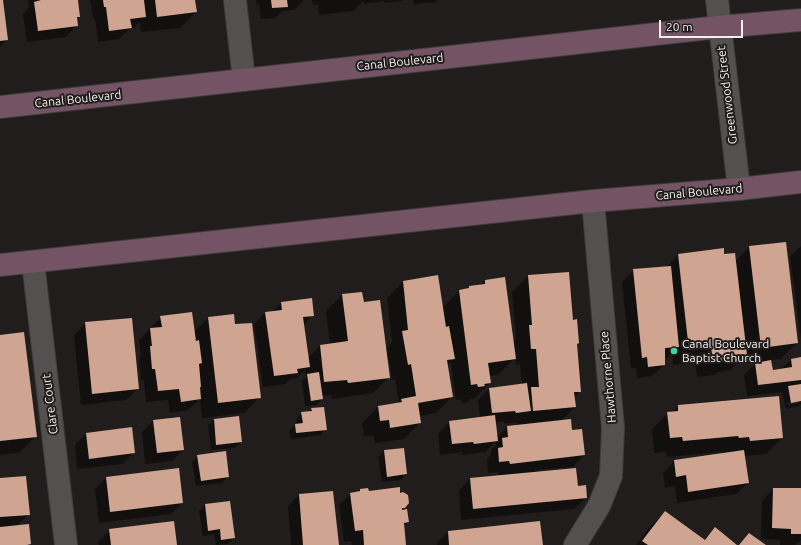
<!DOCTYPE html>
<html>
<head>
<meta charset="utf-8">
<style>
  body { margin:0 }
  #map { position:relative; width:801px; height:545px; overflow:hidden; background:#221d1d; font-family:Ubuntu,sans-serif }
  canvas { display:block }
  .scale { position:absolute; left:659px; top:20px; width:84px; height:18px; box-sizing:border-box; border:2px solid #f1eeee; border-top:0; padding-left:5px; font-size:12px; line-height:14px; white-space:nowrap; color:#f1eeee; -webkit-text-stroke:3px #221d1d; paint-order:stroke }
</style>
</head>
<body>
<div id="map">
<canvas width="801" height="545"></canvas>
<div class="scale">20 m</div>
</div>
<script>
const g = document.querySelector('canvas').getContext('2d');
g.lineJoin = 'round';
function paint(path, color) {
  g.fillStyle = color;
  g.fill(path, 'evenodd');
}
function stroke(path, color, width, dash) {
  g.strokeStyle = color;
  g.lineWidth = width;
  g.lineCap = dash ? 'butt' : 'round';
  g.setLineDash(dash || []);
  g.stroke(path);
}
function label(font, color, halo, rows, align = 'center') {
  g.font = font + ' Ubuntu,sans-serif';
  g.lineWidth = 4;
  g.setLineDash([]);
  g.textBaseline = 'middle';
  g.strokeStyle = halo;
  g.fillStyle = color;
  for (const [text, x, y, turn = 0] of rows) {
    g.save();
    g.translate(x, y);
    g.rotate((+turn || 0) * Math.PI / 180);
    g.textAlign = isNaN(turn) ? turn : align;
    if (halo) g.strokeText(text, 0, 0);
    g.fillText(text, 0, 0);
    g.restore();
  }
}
const shadow = new Path2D(`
  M0,0H2L7,40L0,47Z
  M28,0H77L79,16L76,20L77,25L66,37L27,42L23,14L29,8Z
  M90,0H194L196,12L180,28L141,32L140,22L134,28H130L119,39L98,42L95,18H93Z
  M256,0H304L294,10L282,11L275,18L261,19L259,4H256Z
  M312,0H403L401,1L384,3V1L364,4L363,1L353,11L319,15L318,4L313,5Z
  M413,0H438L436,2L414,4Z
  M801,246V339L790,256Z
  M749,247L797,343L781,359L770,360L772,371L781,369L791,360L801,358V404L799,406L786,409L782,392L747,396L744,375L757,362L745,363L744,356L730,370L718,372L714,375L697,377L695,362L673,365L672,353L667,358H663L664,365L652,376L637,378L636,368H631L622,282L634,270L666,267L678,255H723L735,262ZM799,401V403L787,405L786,403Z
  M568,273L572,321L578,343L576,346L580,391L574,397L575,407L560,422L572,431L584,455L573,467L538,470L539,472L577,487L586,498L574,509L461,520L459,490L470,479L499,476L498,472L488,473L487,460L491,455V450L496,445V441L485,452L462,455V452L440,455L438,434L449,422L480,418L478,400L490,388L522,384L520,364L516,365L515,358L498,375L489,376L490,383L474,399H470L468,402L462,403L461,399L456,400L451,362L447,366L452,397L436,413L419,416L420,423L404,439L375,443L373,435L364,436L362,423L378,407L399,403L395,379L392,380L389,360L387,361L389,377L373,393L332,399L331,395L321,396L322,399L316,405L305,406L302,381L306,377L305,370L297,378L290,379L285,384L263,387L254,324L265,313L272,312L281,303L313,315L303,325L308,358L320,346L330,344L326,311L342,295L362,293L363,304L386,349L392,342L387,298L403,282L437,276L442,308L459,291L467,290L469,287L481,286L485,281L512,343L516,339L512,292L528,276ZM504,421L505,424L517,422V426L507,427L496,438L494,423Z
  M161,317L194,332L208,318L235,326L260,397L244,413L202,418L200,399L188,410L170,413L168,400L146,402L144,380H141L139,358L141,356L139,340Z
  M86,323L138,389L126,400L81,405L74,335Z
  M0,336L36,436L20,452L0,455Z
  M678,406L782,438L766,454L744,456L748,483L736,494L677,503L675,486L665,488L663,473L674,461L723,454L722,452L667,457L666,452L654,453L652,429L668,413L672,412Z
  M312,409L325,430L320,435L291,439L289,431L295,425H297L296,419L302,413L309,412Z
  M238,417L241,442L235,448L211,450L208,425L214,420Z
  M153,421L183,450L172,461L145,464L142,432Z
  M131,428L134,452L123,464L77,469L75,445L86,434Z
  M384,451L406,474L401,480L382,482L378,457Z
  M198,456L228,477L222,483L196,486L192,462Z
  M106,478L182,503L171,514L99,523L95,489Z
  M0,479L29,514L16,527L30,544L29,545H0Z
  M773,489H801V540L795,545H780V540L761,539L762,501Z
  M360,490L368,492L400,494L408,503L400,512L408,522L403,527L405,545H352L351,541L344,542L339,505L350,494L357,493Z
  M299,495L338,545H291L288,506Z
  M229,502L234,538L228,544L216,545L214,534L203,536L199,511L205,505Z
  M665,512L704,540L715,529L735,545H636L649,528Z
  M539,522L542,545H437V543L448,532Z
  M110,530L176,545H99L98,542Z`);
const building = new Path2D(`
  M0,0H3L8,40L0,41Z
  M41,0H78L80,17H77L78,26L38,31L34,2Z
  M103,0H144L146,17L130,19L132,28L109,31L106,7H104Z
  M155,0H195L197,12L157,17Z
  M271,0H287L288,7L272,8Z
  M786,242L798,343L761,348L749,246Z
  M724,248V254L735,253L747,355L731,357V360L713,362L711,347L689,350L678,254Z
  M671,266L679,347L665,348V365L648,367L647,357L642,358L633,269Z
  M569,272L573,320L577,319L579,343L577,344L581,392H574L576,407L533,411L531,387H539L536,349H531L529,325H532L528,275Z
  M438,275L446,327L449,326L455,359L447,360L453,397L418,403L421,423L390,428L389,420L380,421L378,406L402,402L401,399L416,396L411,364L408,365L402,331L408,330L403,281Z
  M505,277L516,359L488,363L491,383L484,384L485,386L478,387L477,384L471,385L459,290L469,288V286L485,284V280Z
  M362,292L364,302L380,300L390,378L348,383L347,380L324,382L320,345L348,341L342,294Z
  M312,298L314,316L303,317L310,367L297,369L298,373L274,376L265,312L282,310L281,302Z
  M192,312L196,341L199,340L202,363L199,364L201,387H200L201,399L181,402L179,389L158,391L155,369H152L150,346H152L150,328L162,327L160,316Z
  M234,314L235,324L252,323L261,398L218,403L208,317Z
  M132,318L139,389L92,394L85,322Z
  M24,332L37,437L0,441V335Z
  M801,357V380L758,385L755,363L771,360L773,370L792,367L791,359Z
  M319,372L323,399L311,401L307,374Z
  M527,383L531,411L516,413L515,411L492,413L489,388Z
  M801,384V401L791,403L788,386Z
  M779,396L783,438L750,441L749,437L739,438L738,436L683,441L682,437L670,438L667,412L678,411V405Z
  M324,407L327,430L296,433L295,424L303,423L301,412L312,411L311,408Z
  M495,415L498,441L474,444L473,442L452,444L449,421Z
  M239,416L242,442L216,445L214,419Z
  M180,417L184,450L157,453L153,420Z
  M571,419L572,430L582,429L585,455L510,464L509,461L499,462L498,448L503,447L502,438L508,437L507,426Z
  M132,427L135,453L89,459L86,433Z
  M404,448L407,474L387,477L384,450Z
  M744,450L749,483L688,492L686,475L676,477L674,460Z
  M226,451L229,477L201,481L197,455Z
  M179,468L183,503L110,512L106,477Z
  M576,468L578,486L586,485L587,498L473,509L470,478Z
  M26,476L30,515L0,517V478Z
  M400,487V493L403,492L408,495L409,503L405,508H402V510L407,509L409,522L404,523L406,545H364L363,530L355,531L350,493L360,491V489L368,488L369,491Z
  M773,488H801V534H791V529L772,528Z
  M333,491L339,545H303L299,494Z
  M230,501L235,538L221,540L220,529L208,531L205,504Z
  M665,511L705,540L715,527L737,545H648L642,541Z
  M174,521L177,545H111L109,529Z
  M540,521L543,545H449L448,531Z
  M29,524L31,544L27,545H0V527Z
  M749,533L766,545H739Z`);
const street = new Path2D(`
  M235,0L244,80
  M717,0L739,189
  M33,262L66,545
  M575,545L599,506L611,476L613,428L593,201`);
const secondary = new Path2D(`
  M0,107L719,27L801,20
  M0,265L593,201L739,189L801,182`);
const markers = [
  [674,351,4,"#3cd4a4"]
];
const streetNames = [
  ["Canal Boulevard",400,62,-6],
  ["Greenwood Street",727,95,-97],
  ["Canal Boulevard",78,99,-6],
  ["Canal Boulevard",699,192,-5],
  ["Hawthorne Place",608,377,-95],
  ["Clare Court",50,404,-97]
];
const poiNames = [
  ["Canal Boulevard",682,344],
  ["Baptist Church",682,358]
];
paint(shadow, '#0007');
paint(building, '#cfa592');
stroke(street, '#3e3b3b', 24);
stroke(secondary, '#3e3b3b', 24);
stroke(street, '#555050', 22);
stroke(secondary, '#745464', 22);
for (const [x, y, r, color] of markers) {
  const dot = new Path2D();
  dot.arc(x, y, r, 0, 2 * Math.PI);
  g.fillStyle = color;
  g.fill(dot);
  stroke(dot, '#221d1d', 1.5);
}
label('12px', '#f1eeee', '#221d1d', streetNames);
label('12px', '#f1eeee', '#221d1d', poiNames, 'left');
</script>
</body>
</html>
